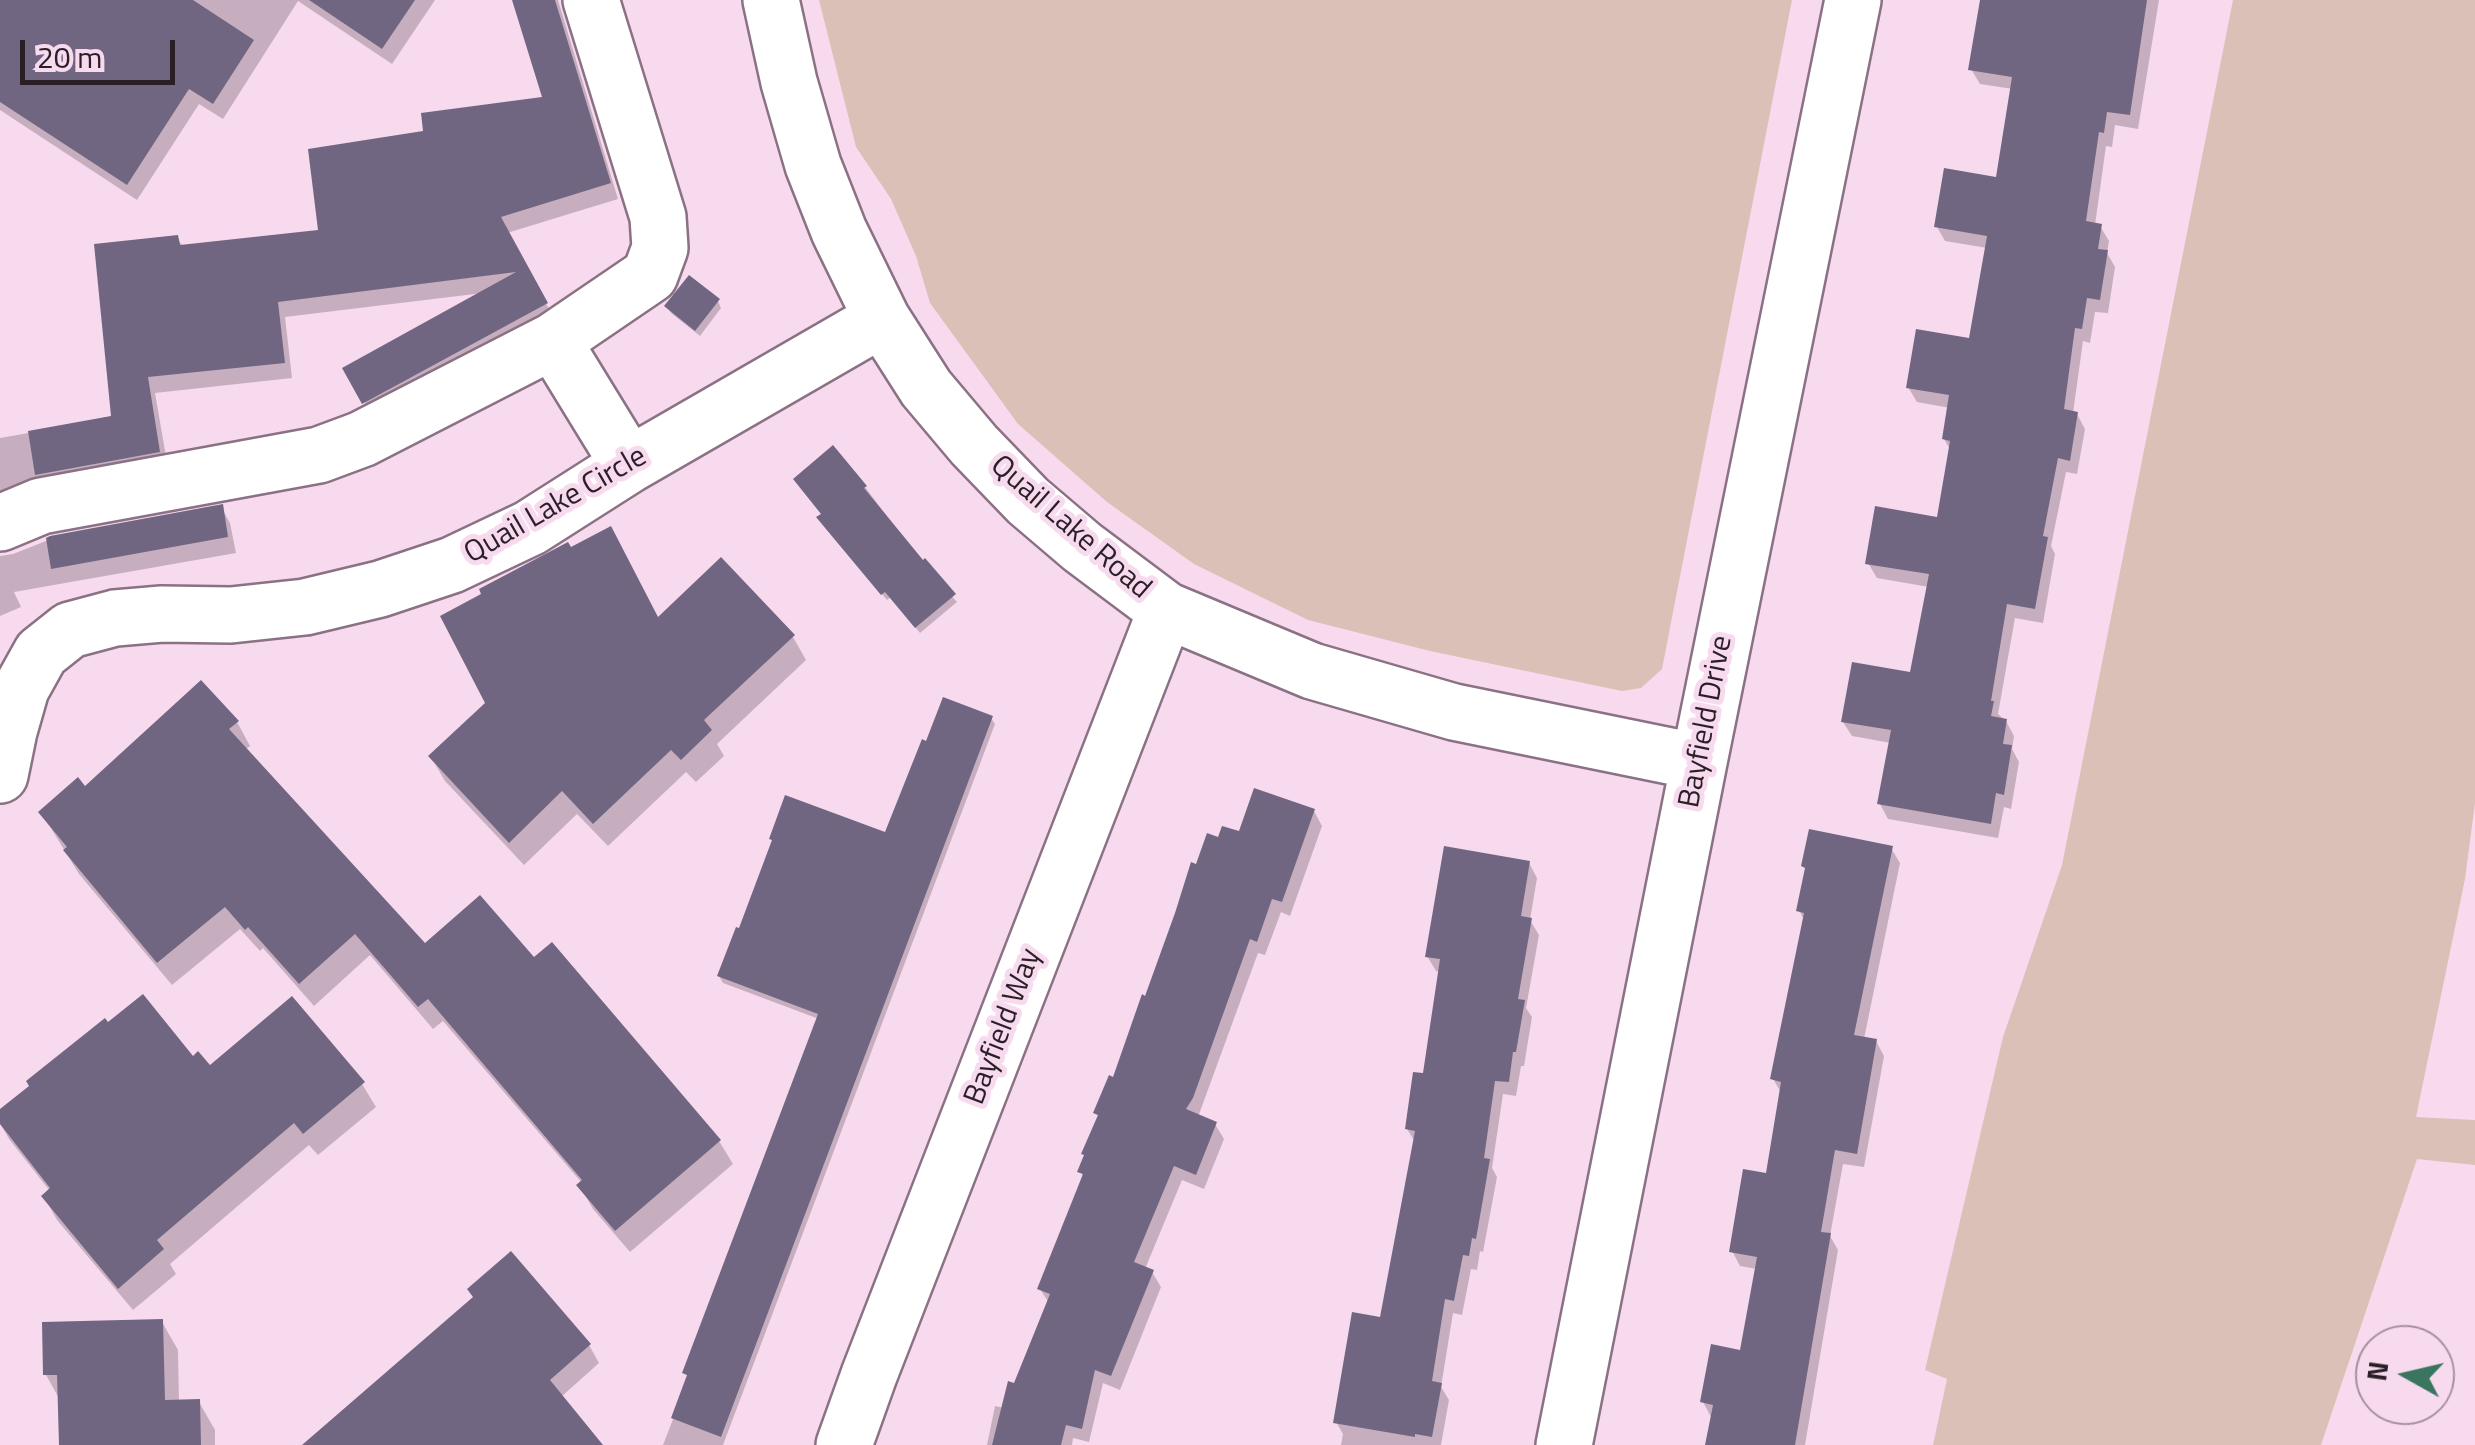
<!DOCTYPE html>
<html>
<head>
<meta charset="utf-8">
<style>
  body { margin:0 }
  #map { position:relative; width:2475px; height:1445px; overflow:hidden; background:#f8daef; font-family:"Titillium Web",sans-serif }
  canvas { display:block }
  .north { position:absolute; left:2355px; top:1325px; width:100px; height:100px; box-sizing:border-box; background:#f8daef; border:2px solid #a68f9f; border-radius:50%; rotate:278deg; font-size:28px; font-weight:700; line-height:40px; text-align:center; color:#2a1f27 }
  .north::after { content:''; display:block; margin:auto; width:35px; height:45px; background:#39755f; clip-path:polygon(50% 0,100% 100%,50% 72%,0 100%) }
  .scale { position:absolute; left:20px; top:40px; width:155px; height:45px; box-sizing:border-box; border:5px solid #2a1f27; border-top:0; padding-left:12px; font-size:30px; line-height:35px; white-space:nowrap; color:#2a1f27; -webkit-text-stroke:8px #f8daef; paint-order:stroke }
</style>
</head>
<body>
<div id="map">
<canvas width="2475" height="1445"></canvas>
<div class="north">N</div>
<div class="scale">20 m</div>
</div>
<script>
const g = document.querySelector('canvas').getContext('2d');
g.lineJoin = 'round';
function paint(path, color) {
  g.fillStyle = color;
  g.fill(path, 'evenodd');
}
function stroke(path, color, width, dash) {
  g.strokeStyle = color;
  g.lineWidth = width;
  g.lineCap = dash ? 'butt' : 'round';
  g.setLineDash(dash || []);
  g.stroke(path);
}
function label(font, color, halo, rows, align = 'center') {
  g.font = font + ' "Titillium Web",sans-serif';
  g.lineWidth = 10;
  g.setLineDash([]);
  g.textBaseline = 'middle';
  g.strokeStyle = halo;
  g.fillStyle = color;
  for (const [text, x, y, turn = 0] of rows) {
    g.save();
    g.translate(x, y);
    g.rotate((+turn || 0) * Math.PI / 180);
    g.textAlign = isNaN(turn) ? turn : align;
    if (halo) g.strokeText(text, 0, 0);
    g.fillText(text, 0, 0);
    g.restore();
  }
}
const green = new Path2D(`
  M819,0H1792L1662,669L1641,688L1622,691L1430,651L1308,620L1194,564L1107,502L1018,424L930,303L916,256L891,199L856,147Z
  M2233,0H2475V803L2465,879L2416,1117L2475,1120V1165L2417,1159L2321,1445H1933L1947,1379L1925,1370L2003,1037L2062,865Z`);
const shadow = new Path2D(`
  M0,0H435L392,64L298,1L223,119L199,104L137,200L0,110Z
  M515,0H558L618,199L507,233L555,320L374,418L346,369L483,293L285,317L292,378L155,393L168,468L0,509V438L114,418L177,237L183,247L320,232L426,133L545,99Z
  M2030,0H2159L2138,129L2115,125L2112,147L2106,146L2095,225L2100,226L2109,241L2107,253L2115,267L2108,313L2095,312L2090,343L2083,341L2073,413L2077,414L2085,429L2077,474L2066,472L2051,546L2055,554L2043,623L2015,618L1998,714L2006,721L2014,736L2012,749L2019,762L2011,809L2004,807L1998,838L1888,819L1880,804L1891,743L1852,736L1843,722L1912,675L1929,587L1877,578L1868,563L1939,520L1951,451L1944,439L1950,408L1917,402L1908,387L1971,341L1987,248L1945,241L1937,227L1998,180L2013,89L1980,84L1971,69Z
  M718,301L721,308L700,336L671,313L667,307Z
  M865,487L922,563L957,602L920,633L891,597L887,600L823,525Z
  M221,507L230,523L236,553L14,592L21,607L0,616V556L13,554L51,539Z
  M658,620L793,637L806,660L717,744L724,756L696,782L686,772L608,846L577,814L524,865L445,781L431,757Z
  M991,718L995,724L723,1445H663L689,1378L685,1372L819,1019L723,983L719,976L740,931L774,843L771,839L887,836Z
  M237,722L250,746L245,750L425,946L533,961L719,1141L733,1164L630,1252L593,1209L579,1185L582,1183L443,1021L433,1029L370,955L314,1006L263,948L260,951L240,929L172,985L79,874L41,812L85,789Z
  M1314,811L1322,826L1290,916L1281,912L1265,955L1258,953L1198,1117L1215,1124L1224,1139L1204,1189L1182,1180L1145,1269L1152,1272L1161,1287L1120,1390L1103,1383L1089,1442L1073,1438L1072,1445H987L995,1406L1004,1408L1049,1303L1040,1289L1084,1178L1080,1171L1099,1118L1096,1113L1115,1080L1198,868L1220,840Z
  M1891,848L1900,863L1864,1039L1876,1041L1884,1056L1864,1167L1843,1164L1830,1236L1838,1250L1805,1445H1709L1711,1417L1703,1402L1742,1353L1757,1269L1740,1266L1732,1251L1768,1176L1782,1094L1773,1079L1805,922L1799,910Z
  M1529,863L1537,878L1530,920L1539,935L1526,1008L1532,1017L1524,1066H1521L1516,1096L1503,1094L1492,1168L1497,1177L1483,1252L1480,1251L1477,1270L1471,1269L1462,1315L1453,1313L1441,1387L1449,1400L1441,1445H1341L1343,1434L1336,1422L1382,1319L1415,1142L1407,1129L1425,1076L1441,972L1436,971L1427,956Z
  M193,1059L210,1069L362,1084L376,1107L318,1155L309,1145L170,1264L176,1274L133,1310L57,1220L44,1197L50,1191L9,1139L0,1123V1112Z
  M475,1298L589,1345L599,1363L561,1397L600,1445H306Z
  M162,1322L178,1350L179,1402H199L215,1430V1445H61L60,1400L46,1375Z`);
const building = new Path2D(`
  M0,0H193L254,40L213,104L189,89L127,185L0,102Z
  M309,0H415L382,49Z
  M512,0H555L611,183L501,217L548,303L362,404L342,368L516,272L278,302L285,363L148,377L160,452L35,475L28,431L111,416L94,244L178,235L180,245L318,230L308,149L423,131L421,113L542,97Z
  M1980,0H2147L2130,115L2107,112L2104,133L2099,132L2086,221L2102,224L2098,249L2108,250L2100,300L2087,298L2082,329L2075,328L2064,409L2078,412L2070,461L2058,458L2043,536L2048,537L2035,609L2007,604L1991,701H1994L1991,716L2007,719L2003,744L2012,745L2004,795L1996,793L1991,824L1877,804L1891,730L1841,722L1852,662L1910,672L1929,574L1865,564L1875,506L1937,517L1950,441L1942,439L1949,395L1906,388L1916,329L1969,338L1987,236L1934,227L1944,168L1996,177L2012,77L1968,70Z
  M689,275L720,299L695,331L664,306Z
  M833,445L867,486L864,488L923,560L925,558L956,594L915,628L885,592L881,595L816,517L821,514L793,479Z
  M223,504L228,537L51,569L46,538L50,536Z
  M611,526L658,617L721,557L795,635L704,720L712,730L681,760L671,750L593,824L562,791L509,843L428,756L485,703L440,616L481,594L479,589L568,542L571,547Z
  M201,680L239,721L229,729L425,943L480,895L534,957L552,942L721,1140L615,1231L576,1185L582,1180L428,999L418,1007L355,934L299,984L248,927L245,930L225,907L157,963L63,850L67,847L38,812L78,777L85,786Z
  M943,697L993,716L721,1437L671,1418L687,1375L682,1373L818,1014L717,976L736,927L739,928L772,840L769,839L785,795L885,832L922,739L926,741Z
  M1254,788L1315,809L1282,902L1272,899L1257,942L1250,939L1193,1098L1186,1109L1217,1122L1196,1175L1174,1166L1134,1262L1154,1270L1111,1376L1095,1370L1082,1429L1066,1425L1061,1445H992L1008,1381L1014,1383L1050,1294L1037,1289L1083,1174L1077,1172L1084,1155L1081,1154L1098,1115L1093,1113L1109,1075L1113,1077L1142,994L1145,996L1175,913L1191,862L1196,864L1207,833L1218,837L1222,826L1239,831Z
  M1809,829L1893,846L1854,1035L1877,1039L1857,1154L1835,1150L1821,1232L1831,1233L1795,1445H1705L1713,1405L1700,1402L1711,1344L1740,1350L1757,1257L1729,1252L1743,1169L1766,1173L1781,1082L1770,1079L1804,913L1796,911L1805,868L1801,866Z
  M1444,846L1530,861L1521,916L1532,918L1518,999L1525,1000L1516,1052H1513L1509,1082L1495,1081L1484,1158L1490,1159L1476,1239L1472,1238L1469,1256L1463,1255L1454,1301L1445,1299L1432,1381L1442,1383L1432,1437L1415,1434V1437L1333,1423L1352,1312L1380,1317L1415,1131L1405,1129L1413,1072L1423,1073L1440,959L1425,957Z
  M143,994L193,1056L198,1051L210,1065L292,996L365,1082L303,1134L294,1123L157,1240L164,1249L118,1289L41,1196L50,1188L0,1124V1109L29,1086L26,1081L105,1018L108,1022Z
  M511,1251L591,1344L550,1380L603,1445H302L473,1297L467,1289Z
  M163,1319L165,1400L200,1399L201,1445H59L57,1375H43L42,1322Z`);
const minor = new Path2D(`
  M771,0L789,82L813,165L839,231L882,319L926,388L974,445L1028,501L1082,547L1166,610L1312,671L1454,712L1699,762
  M553,341L629,465
  M0,523L41,506L319,455L362,439L553,341L650,275L660,248L658,217L591,0
  M0,775L9,731L21,689L41,653L70,630L115,618L162,614L231,615L305,607L380,589L452,565L530,528L629,465L882,319
  M844,1445L869,1375L1166,610
  M1564,1445L1699,762L1853,0`);
const streetNames = [
  ["Quail Lake Circle",556,506,-30],
  ["Quail Lake Road",1070,528,41],
  ["Bayfield Drive",1707,722,-79],
  ["Bayfield Way",1004,1027,-69]
];
paint(green, '#dac1b8');
paint(shadow, '#0003');
paint(building, '#706681');
stroke(minor, '#8b7184', 60);
stroke(minor, '#fff', 55);
label('30px', '#2a1f27', '#f8daef', streetNames);
</script>
</body>
</html>
